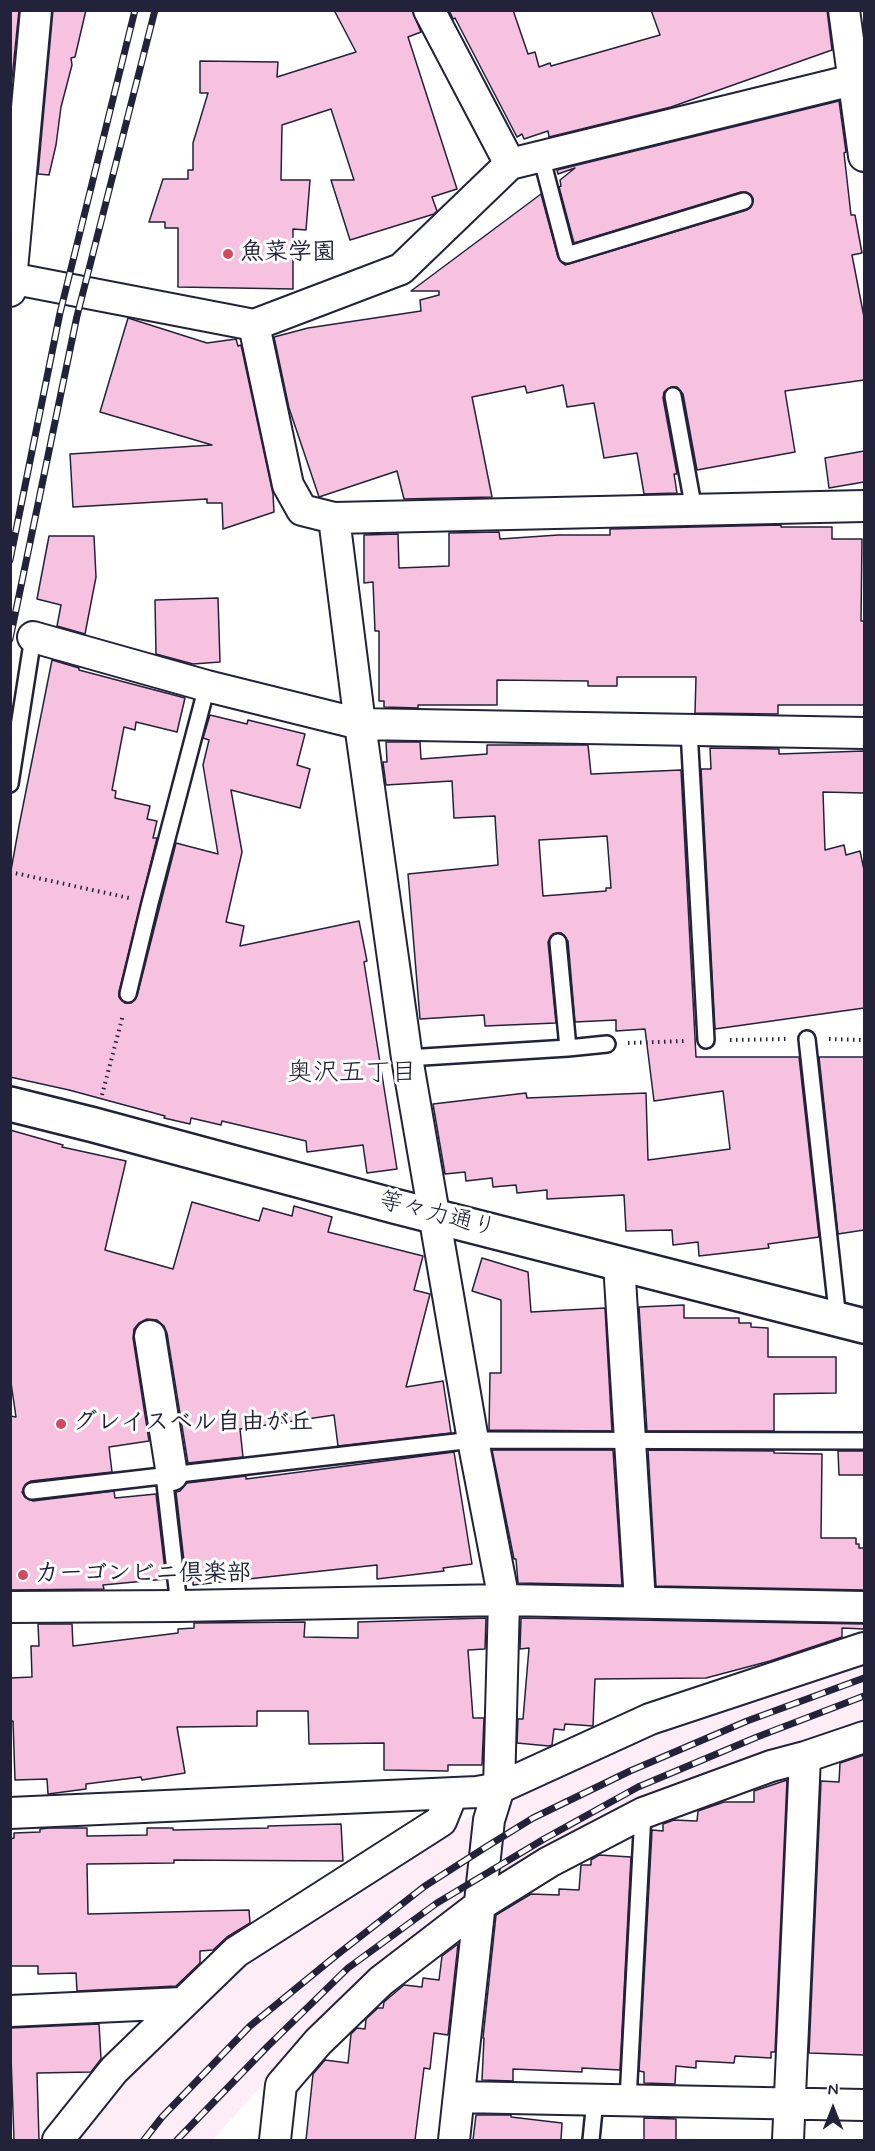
<!DOCTYPE html>
<html>
<head>
<meta charset="utf-8">
<style>
  body { margin:0 }
  #map { position:relative; width:875px; height:2151px; overflow:hidden; background:#fff; font-family:Mynerve,sans-serif }
  canvas { display:block }
  .frame { position:absolute; inset:0; border:12px solid #22223b; pointer-events:none }
  .north { position:absolute; left:803px; top:2079px; width:60px; height:60px; -webkit-text-stroke:4px #fff; paint-order:stroke; rotate:0deg; font-size:16px; font-weight:700; line-height:24px; text-align:center; color:#22223b }
  .north::after { content:''; display:block; margin:auto; width:21px; height:27px; background:#22223b; clip-path:polygon(50% 0,100% 100%,50% 72%,0 100%) }
</style>
</head>
<body>
<div id="map">
<canvas width="875" height="2151"></canvas>
<div class="frame"></div>
<div class="north">N</div>
</div>
<script>
const g = document.querySelector('canvas').getContext('2d');
g.lineJoin = 'round';
function paint(path, color) {
  g.fillStyle = color;
  g.fill(path, 'evenodd');
}
function stroke(path, color, width, dash) {
  g.strokeStyle = color;
  g.lineWidth = width;
  g.lineCap = dash ? 'butt' : 'round';
  g.setLineDash(dash || []);
  g.stroke(path);
}
function label(font, color, halo, rows, align = 'center') {
  g.font = font + ' Mynerve,"Klee One",sans-serif';
  g.lineWidth = 6;
  g.setLineDash([]);
  g.textBaseline = 'middle';
  g.strokeStyle = halo;
  g.fillStyle = color;
  for (const [text, x, y, turn = 0] of rows) {
    g.save();
    g.translate(x, y);
    g.rotate((+turn || 0) * Math.PI / 180);
    g.textAlign = isNaN(turn) ? turn : align;
    if (halo) g.strokeText(text, 0, 0);
    g.fillText(text, 0, 0);
    g.restore();
  }
}
const built = new Path2D(`
  M864,1657V1724L649,1800L283,2062L212,2140H68L124,2078L213,1991L311,1914L402,1857L511,1792L618,1742Z`);
const building = new Path2D(`
  M10,10H19L10,98Z
  M53,10H86L75,57L71,58L72,65L61,107L56,145L49,175L38,174Z
  M334,10H412L421,32L408,37L457,189L432,197L437,211L434,214L350,240L331,180H354L331,109L282,125L281,180H310L306,230L293,229V289L178,287V228H165V222H149L163,179H188V170H193V143L208,93H200V61L278,62L277,77L356,52Z
  M449,10H513L528,54L535,52L539,67L550,63L551,66L660,35L651,10H827L832,50L671,107L549,137L548,131L524,139L522,134L517,137L455,18L453,19Z
  M839,101L846,152L844,153L851,215H855L862,253L852,255L864,317V380L785,391L795,452L697,470L683,394L677,387H671L664,392L663,398L677,474H674L677,493L644,494L637,453L604,458L594,403L567,407L563,385L527,393L525,386L472,397L492,497L404,499L397,471L319,497L289,408L274,337L308,328L421,311L420,300L439,295V291H411L541,194L558,257L565,265L747,210L751,207L753,199L750,194L741,192L574,243L559,187L561,186L560,180L575,168L558,174L557,170Z
  M128,318L207,343L236,339L238,346L241,345L273,494L274,512L223,529L222,503H207V499L73,507L70,454L212,445L100,412Z
  M864,451V482L829,488L825,458Z
  M781,525V527H832V539H862L861,621H864V705H778V714L695,713L696,677H617V686H588V681L497,680V705H418V708L384,707V701H379V631H375L373,582L364,583V535L398,534L399,568L449,566V533L499,532L500,539L558,535H610V529Z
  M49,536H94L96,577L85,634L57,626L61,605L37,599Z
  M218,598L220,662L193,664L156,654L155,600Z
  M52,660L79,668V670L185,698L177,732L136,722L135,730L124,727L112,790L116,791L115,798L150,806L147,819L157,821L153,838H157L119,992V997L125,1003H131L137,996L176,843L218,854L203,765L209,740L203,738L210,715L247,724L248,720L305,734L297,765L310,769L300,808L231,790L242,852L226,922L244,926L240,946L359,921L367,961L364,962L397,1169L367,1173L363,1145L307,1152L306,1141L222,1121L221,1125L191,1118L190,1124L164,1118L165,1116L69,1090L10,1077V876L19,826Z
  M386,742H420L421,759L487,754V745H588L591,774L681,770L696,1057H799L819,1237L768,1244L769,1248L699,1256L698,1242L673,1245L672,1230L626,1231L624,1195L547,1199V1190L517,1193L516,1185L493,1187L492,1178L466,1181L465,1172L445,1174L433,1104L526,1093L527,1098L646,1093L648,1160L730,1149L723,1091L654,1101L645,1029L616,1031V1020L575,1022L568,941L561,933L553,934L548,942L556,1023L485,1026L484,1015L420,1019L408,874L498,865L495,816L454,818L452,781L386,785L383,762H387ZM607,836L611,888H606V891L543,896L539,840Z
  M710,748L779,749V754L864,751V793L823,792L825,850L844,845L846,855L860,851L864,870V1008L715,1029L701,769H711Z
  M819,1057H864V1230L838,1234Z
  M10,1130L63,1145L62,1147L126,1161L105,1250L173,1269L192,1202L259,1221L263,1208L292,1216L294,1206L332,1217L328,1232L423,1256L414,1290L430,1294L406,1387L443,1381L451,1433L338,1446L334,1415L240,1429L243,1457L188,1463L167,1333L164,1326L157,1320L147,1319L139,1323L134,1329L133,1338L149,1441L109,1447L112,1472L31,1481L26,1484L22,1492L25,1497L33,1501L114,1491L115,1498L156,1494L166,1579L103,1585L104,1589L10,1590V1416L16,1417L10,1376Z
  M482,1258L528,1272L531,1312L605,1308L612,1431L489,1430L490,1373H501V1300L472,1291Z
  M684,1305V1318H739V1323H751V1327L768,1328V1357H836V1393L774,1394V1431H647L639,1307Z
  M492,1450H613L622,1585L518,1583L516,1559H514Z
  M648,1450L774,1451V1453L822,1454L821,1538H856V1544H859V1548H864V1590L656,1586Z
  M838,1451H864V1475H839Z
  M454,1452L472,1564L443,1568L444,1571L377,1579V1565L193,1585V1577L186,1578L176,1492L180,1491L187,1483L246,1476V1479Z
  M486,1618L485,1649L468,1650L473,1718H484L482,1765H448V1771L384,1770V1743L309,1744L308,1711H257V1726L177,1727L185,1773L142,1780L141,1777L86,1784V1789L48,1794L47,1779L15,1780L13,1721H10V1678L32,1677L31,1646H39L38,1624H72L73,1646L178,1633V1629L194,1628V1623L305,1622L304,1637L358,1638V1622Z
  M521,1618L864,1624V1629L842,1628V1637L770,1661L706,1678L595,1679L593,1726L565,1724L564,1730L554,1729L552,1745L549,1746L517,1743L518,1719H523L529,1648L520,1649Z
  M864,1755V2055L809,2053L821,1781L839,1782L840,1763Z
  M787,1780L775,2052H771V2058L735,2056L734,2063L696,2061V2068L676,2066L675,2084L644,2083V2072L639,2071L652,1830L663,1831V1824L674,1820L697,1821L698,1811L724,1802H754V1791Z
  M341,1824L343,1861L174,1860V1863L87,1864L88,1914L249,1910L250,1923L227,1937L213,1950L200,1951V1963L176,1986L77,1991L76,1973L38,1974V1966H10V1839L14,1838V1833L40,1832V1829L49,1828H87V1836L147,1835V1828H173V1830L268,1828V1826Z
  M599,1855L631,1857L620,2070L582,2068V2072L513,2069V2081L482,2080L484,2038H483L496,1915L531,1894L559,1895V1889L579,1890L581,1865H591V1860Z
  M458,1944L448,2035L434,2033L430,2069L424,2068L415,2140H306L313,2074L325,2060L348,2063L351,2034L357,2028L365,2029L366,2019L378,2008H383L384,2002L404,1985L422,1987L423,1978L439,1980L442,1956Z
  M99,2024L101,2059L91,2072L37,2073L39,2140H14L10,2028Z
  M476,2115H511V2117L562,2123L561,2140H473Z
  M644,2118L676,2119V2140H644Z`);
const path = new Path2D(`
  M10,872L129,898
  M829,1039L864,1040
  M730,1040L786,1039
  M628,1043L684,1041
  M102,1095L123,1015`);
const service = new Path2D(`
  M541,156L567,255L744,201
  M673,396L694,510
  M689,730L706,1040
  M10,784L33,637
  M558,942L568,1048
  M128,994L150,903L207,686
  M807,1039L838,1320
  M407,1058L568,1048L607,1044
  M164,1475L179,1606
  M32,1491L473,1440L864,1441
  M628,2100L643,1813
  M591,2140L595,2100`);
const minor = new Path2D(`
  M429,10L510,164
  M844,10L864,156
  M10,278L254,325L401,269L510,164L853,80L864,79
  M10,291L36,10
  M254,325L288,485L302,510L334,518L864,506
  M334,518L360,724L407,1058L473,1440L504,1600L499,1788L489,1820L454,2140
  M33,637L207,686L360,724L864,733
  M619,1263L640,1602
  M150,1336L172,1475
  M10,1607L179,1606L504,1600L864,1607
  M10,1813L477,1792L499,1788L650,1719L864,1648
  M10,2011L182,2003
  M459,2097L864,2105
  M58,2140L114,2070L236,1952L441,1821L452,1794
  M275,2140L281,2085L318,2042L381,1981L480,1905L549,1862L643,1813L771,1766L805,1757L864,1737
  M788,2140L805,1757`);
const tertiary = new Path2D(`
  M10,1104L94,1125L394,1206L864,1326`);
const rail = new Path2D(`
  M10,560L60,313L135,10
  M10,639L77,316L155,10
  M144,2140L162,2117L250,2026L338,1954L425,1886L486,1847L533,1818L630,1771L747,1721L864,1678
  M177,2140L268,2046L348,1968L437,1903L544,1839L638,1787L757,1737L864,1696`);
const markers = [
  [228,254,6,"#d1495b"],
  [61,1424,6,"#d1495b"],
  [23,1575,6,"#d1495b"]
];
const poiNames = [
  ["魚菜学園",240,254],
  ["グレイスベル自由が丘",73,1424],
  ["カーゴンビニ倶楽部",35,1575]
];
const streetNames = [
  ["等々力通り",437,1216,14]
];
const neighbourhoodNames = [
  ["奥沢五丁目",352,1075]
];
paint(built, '#fcedf6');
paint(building, '#f6c2e0');
stroke(building, '#22223b', 1.5);
stroke(service, '#22223b', 20);
stroke(minor, '#22223b', 34);
stroke(tertiary, '#22223b', 38);
stroke(path, '#22223b', 4, [1.5, 4.5]);
stroke(service, '#fff', 15);
stroke(minor, '#fff', 30);
stroke(tertiary, '#fff', 33);
stroke(rail, '#22223b', 7);
stroke(rail, '#fff', 4.5, [14]);
for (const [x, y, r, color] of markers) {
  const dot = new Path2D();
  dot.arc(x, y, r, 0, 2 * Math.PI);
  g.fillStyle = color;
  g.fill(dot);
  stroke(dot, '#fff', 2);
}
label('bold 24px', '#22223b', '#fff', poiNames, 'left');
label('24px', '#22223b', '#fff', streetNames);
label('26px', '#22223b', '#fff', neighbourhoodNames);
</script>
</body>
</html>
